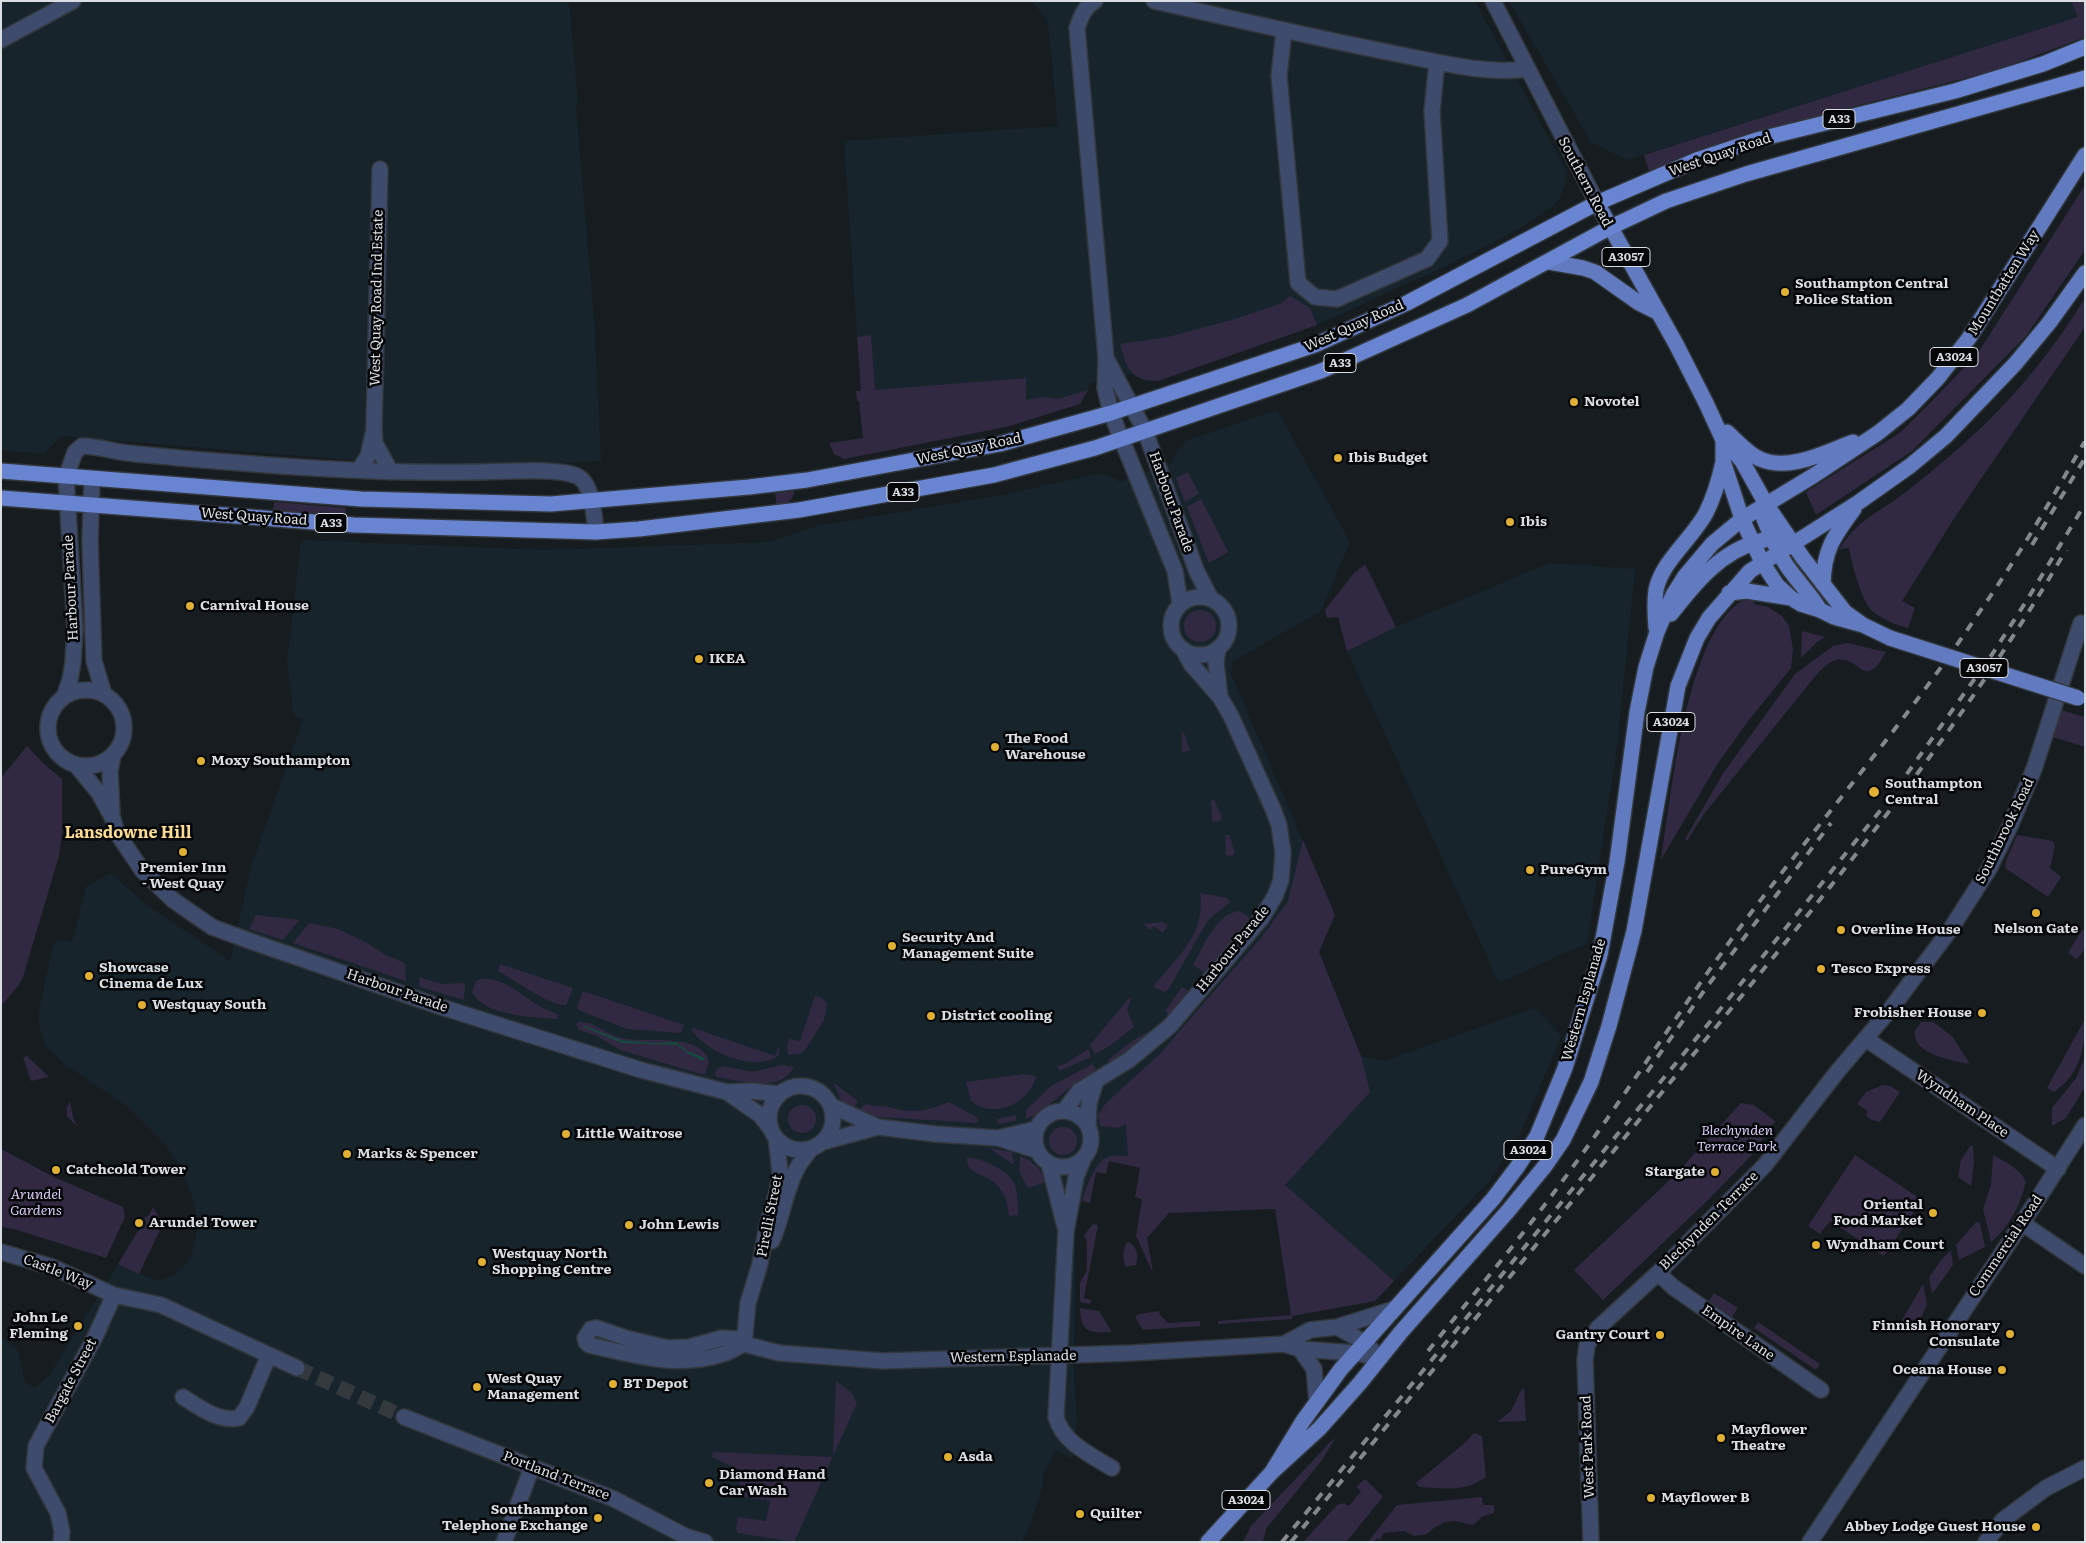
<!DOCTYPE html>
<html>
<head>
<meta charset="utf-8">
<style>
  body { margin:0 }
  #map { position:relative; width:2086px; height:1543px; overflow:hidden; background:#161c20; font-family:Literata,serif }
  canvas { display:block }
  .frame { position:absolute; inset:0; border:2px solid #dadee2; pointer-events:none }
</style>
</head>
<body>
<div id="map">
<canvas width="2086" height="1543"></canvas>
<div class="frame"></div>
</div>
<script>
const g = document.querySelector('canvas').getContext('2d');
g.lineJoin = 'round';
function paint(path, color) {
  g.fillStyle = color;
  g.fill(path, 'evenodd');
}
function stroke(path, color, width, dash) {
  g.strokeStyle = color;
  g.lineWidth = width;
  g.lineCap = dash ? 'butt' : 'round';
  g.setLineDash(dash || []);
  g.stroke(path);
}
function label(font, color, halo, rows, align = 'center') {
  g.font = font + ' Literata,serif';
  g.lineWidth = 5;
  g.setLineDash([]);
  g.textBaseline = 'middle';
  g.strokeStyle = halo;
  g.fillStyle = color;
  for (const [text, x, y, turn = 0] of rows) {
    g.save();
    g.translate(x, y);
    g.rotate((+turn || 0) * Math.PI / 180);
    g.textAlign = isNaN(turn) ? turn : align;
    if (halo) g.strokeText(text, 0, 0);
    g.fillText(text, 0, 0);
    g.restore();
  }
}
const built = new Path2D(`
  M1,1H569L578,103L576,108L594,320L601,461L558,463H387L61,436L44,454L1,450Z
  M1032,1H1475L1567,172L1565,184L1560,198L1552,207L1517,230L1441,268L1317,325L1158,381H1145L1131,374L1090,383L1088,390L1080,404L1006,427L844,459L834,454L829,443L863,438L859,401H857L856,391H861L844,141L1058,126L1048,22Z
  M1509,1H2071L2079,17L1627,160L1591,142Z
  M1277,410L1350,542L1321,611L1233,661L1231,674L1335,915L1319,952L1361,1056L1384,1061L1534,1008L1561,1036L1522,1130L1490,1180L1375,1301L1291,1316L1275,1209L1145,1214L1144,1169L1128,1157L1104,1160L1087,1183L1075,1230L1074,1380L1077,1422L1072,1459L1055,1450L1042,1477L1043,1484L1031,1523L1022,1542H1V1338L18,1350L25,1382L35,1388L50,1374L118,1264L151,1279L159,1280L173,1276L183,1268L192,1256L197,1229L194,1203L190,1190L178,1163L163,1142L128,1107L66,1065L46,1046L39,1025V1012L53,945L60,940L72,943L86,887L110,873L148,906L230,961L251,867L303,720L293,714L287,657L290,641L301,540L545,550L770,542L818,526L1003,495L1096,474L1109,475L1120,482L1173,462L1178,449L1186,441Z
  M1550,563L1635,569L1617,746L1587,943L1499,983L1347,651L1396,627Z`);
const green = new Path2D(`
  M2071,1H2085V37L1998,70L1835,111L1649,171L1644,155L2078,17Z
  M2085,185V250L2026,336L1912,451L1816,515L1806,492L1901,432L1976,356Z
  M1290,296L1310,308L1317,325L1158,381C1130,380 1127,369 1120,344L1168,337L1235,319L1282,303Z
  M2085,298V327L1957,514L1902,601L1915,608L1908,628C1896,625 1882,619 1872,611C1862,602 1851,562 1849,548L1840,549C1853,523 1879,512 1902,495C1919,482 1936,468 1952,454C2005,409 2049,357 2085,298Z
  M871,335L875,390L1026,378V400L1044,397L1058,399L1088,390L1080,404L1006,427L844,459L834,454L829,443L863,438L859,401H857L856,391H861L857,337Z
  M1188,472L1199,494L1185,502L1176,478Z
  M795,491C792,501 787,504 777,507L775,493Z
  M1201,499L1228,552L1209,563L1187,507Z
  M274,502L346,508L345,518L287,513L273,510Z
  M1365,564L1396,627L1347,651L1338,617L1327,618L1325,610L1354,573Z
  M1754,598V604L1768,607L1782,616L1789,626L1793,649L1791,668L1749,720L1716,766L1661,860C1671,796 1685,646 1736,605C1741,601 1748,599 1754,598Z
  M1184 626a16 16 0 1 1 32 0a16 16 0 1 1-32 0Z
  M1802,631L1825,637L1817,642L1801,658Z
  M1847,643L1886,652C1863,693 1861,655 1836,660C1828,662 1822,669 1817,674L1704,814L1687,841L1685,839L1724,772L1795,674L1833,646Z
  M2061,710L2085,717V747L2053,737Z
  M1182,732L1184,733L1190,751L1182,752Z
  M27,746L44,764L62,779V833L59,856L23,977L19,985L1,1006V778Z
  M1214,800L1222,817L1220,821L1212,822L1211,801Z
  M1225,835H1229L1235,852L1232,856L1226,855Z
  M2017,835L2053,841L2055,846L2050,868L2061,877L2048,897L2005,868L2006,861Z
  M1303,840L1335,915L1319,952L1361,1056L1370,1092L1285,1185L1394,1281L1375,1301L1292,1316V1319L1218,1324V1321L1291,1315L1275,1209L1169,1213L1147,1238L1153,1273L1136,1236L1142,1199L1135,1197L1140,1168L1109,1161L1106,1174L1096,1172L1090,1203L1082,1201C1086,1187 1095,1159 1112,1156C1117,1155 1124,1156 1128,1156L1126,1124L1118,1128L1100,1126L1098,1115L1106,1103L1161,1053L1195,1013L1261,938L1288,901Z
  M1200,893L1227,898L1230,902L1208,920L1168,990L1165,992L1153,987C1177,957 1206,935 1200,893Z
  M1239,911L1249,917L1248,922L1204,972L1193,965C1204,947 1215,914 1239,911Z
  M256,915L299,920L283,940L249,929Z
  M1163,922L1168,925L1163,933L1154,926L1150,930L1143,924Z
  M309,923L338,929L367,943L385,955L405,963L406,981L293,943Z
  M2082,930L2085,931V949L2077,959L2068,953Z
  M500,964L573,988L566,1005C550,1007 514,979 498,971Z
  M419,977L441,984L465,983L464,1000L420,987Z
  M480,979C505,977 521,996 541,1007C546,1010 553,1012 559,1015L557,1019C533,1017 483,1016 472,992L476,981Z
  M1182,987L1188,991L1169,1015L1165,1011Z
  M583,991L684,1025L681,1033L627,1029L579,1010L577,1008Z
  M815,996L822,998L827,1004L824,1020L805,1050L800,1054L788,1055L787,1045L789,1039L800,1041Z
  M1130,997L1131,999L1127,1010L1134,1027L1111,1045L1095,1054L1090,1045Z
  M2085,1019C2085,1049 2080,1074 2054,1092L2047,1088Z
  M579,1022C594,1021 607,1035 622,1038C645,1044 702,1031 709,1062L705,1074H701L620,1050L597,1036L579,1030L576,1024Z
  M1921,1022H1933L1952,1036L1970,1064C1954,1061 1930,1057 1918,1044C1916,1041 1915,1036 1914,1032Z
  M693,1028L775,1056L779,1046V1055C757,1074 705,1052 692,1030Z
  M1155,1029L1109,1065L1108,1060C1123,1048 1137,1036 1155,1029Z
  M1088,1049L1091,1057L1059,1071L1057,1066L1065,1064Z
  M27,1056L49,1077L31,1081L23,1057Z
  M2085,1057V1087L2066,1118L2052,1126V1108L2076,1078Z
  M1093,1064L1096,1070L1069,1088L1042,1111L1026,1119V1110L1051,1086Z
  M781,1065L794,1067C778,1094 743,1081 717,1077L715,1074L717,1069L723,1066L753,1072Z
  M1024,1074L1036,1076C1030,1103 994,1120 971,1101L966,1082Z
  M834,1083L858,1101L853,1109L841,1101Z
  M1883,1085L1890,1086L1900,1092L1880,1122L1872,1120L1866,1116L1868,1111L1857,1104L1866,1092Z
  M70,1101L73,1117L77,1126L67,1116V1107Z
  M949,1102L978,1118L977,1123L878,1117L859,1113L861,1107L866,1104C875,1107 885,1105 893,1108C913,1114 930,1110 949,1102Z
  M1741,1103L1754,1105L1775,1121L1752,1155L1706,1202L1603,1300L1574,1270L1674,1176Z
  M788 1119a14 14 0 1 1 28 0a14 14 0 1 1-28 0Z
  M1016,1115V1121L998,1124L997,1119Z
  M1049 1141a14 14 0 1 1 28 0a14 14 0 1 1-28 0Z
  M1970,1146H1973L1974,1162L1971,1186L1958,1177L1961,1160Z
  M989,1148L1012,1152L1014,1165Z
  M1,1149L54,1177L123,1207L125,1217L106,1258L14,1229L1,1227Z
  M1855,1155L1922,1200L1884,1256L1830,1221L1820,1234L1808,1226Z
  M1993,1155C2005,1162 2020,1168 2026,1182C2020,1205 2010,1227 1991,1242L1983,1209L1991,1184Z
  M1020,1156C1033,1161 1041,1169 1046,1182L1028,1188L1019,1171Z
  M967,1158C976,1158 982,1160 990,1164C1017,1176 1018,1187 1018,1215L1009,1216C1008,1203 1005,1192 995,1183C986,1174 966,1175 967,1158Z
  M153,1207L159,1217L160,1230L139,1274L118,1264L138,1231L145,1228L146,1222L144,1218L149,1215Z
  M1976,1222L1980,1223L1985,1247L1959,1260L1956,1245Z
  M1093,1224L1098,1225L1084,1298L1091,1300L1090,1304L1080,1302V1283L1087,1270V1242L1084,1235Z
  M1129,1242C1137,1247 1139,1256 1136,1265L1125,1267L1123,1254L1126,1243Z
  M1951,1250L1953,1265L1932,1294L1929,1277L1942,1259Z
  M1923,1284L1927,1304L1920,1321L1899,1325Z
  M1714,1293L1738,1308L1732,1317L1709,1301Z
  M1080,1308L1099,1311L1112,1332C1090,1333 1081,1334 1080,1308Z
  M1159,1311L1160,1315L1168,1323L1200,1321V1326L1143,1330L1135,1317L1139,1314Z
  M1758,1322L1820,1364L1816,1370L1754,1328Z
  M836,1381L852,1393L857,1403L794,1542L738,1533L736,1528L738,1517L766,1521L770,1501L745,1497L740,1494L739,1479L745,1481L748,1474L712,1457L713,1452L833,1457Z
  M1524,1388L1526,1421L1497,1422L1511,1411L1520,1392Z
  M1474,1433L1482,1436L1486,1477C1464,1493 1444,1488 1419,1487L1416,1483C1435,1466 1457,1452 1474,1433Z
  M1337,1435L1322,1460L1266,1529L1263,1542H1243L1251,1526Z
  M1365,1479L1383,1497L1346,1542H1303L1337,1505L1344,1503L1349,1506L1361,1491L1356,1487Z
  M1482,1497L1483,1505H1494V1513L1483,1516L1473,1525L1455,1521L1445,1522L1435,1527L1427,1534L1414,1536L1404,1531L1384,1533L1380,1540L1377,1538L1374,1542H1368L1397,1505Z`);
const water = new Path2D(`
  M583,1025L621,1040L654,1043L676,1042L687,1051L705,1058L703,1061L687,1053L677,1045L622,1043L586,1028Z`);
const minorTunnel = new Path2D(`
  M297,1368L404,1417`);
const minor = new Path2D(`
  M1095,1C1084,7 1081,17 1077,28L1106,358L1105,388L1111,413L1175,571L1180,604
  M1154,1C1233,19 1312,37 1392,53C1435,61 1483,75 1527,69
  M1493,1L1597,203
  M1284,31L1279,76L1298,283L1315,297L1337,299L1427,259L1440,241L1432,111L1437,62
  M1,40L73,1
  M380,169L374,428L375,443L391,472
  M1107,360L1145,431L1197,572L1211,599
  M359,470L368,456L373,434
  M92,479L90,541L94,661L104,694
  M1171 626a29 29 0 1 1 58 0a29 29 0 1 1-58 0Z
  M1218,649L1216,663L1220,697
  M48 728a38 38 0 1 1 76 0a38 38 0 1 1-76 0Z
  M64,697L70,680L73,662L75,629L66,477L75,452L82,446C96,446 112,451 127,453C144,455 162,456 179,458C276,466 374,474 471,472C497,472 555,467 577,476C593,483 594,517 596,532
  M76,765L99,793L113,819L117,833L142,870L173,900L212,927L250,941L435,1005L641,1070L727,1092L752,1091L779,1094
  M112,813L110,772L113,755
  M1866,1039L2058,1169
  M769 1118a32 32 0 1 1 64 0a32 32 0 1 1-64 0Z
  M727,1092L760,1115L770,1128
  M832,1106L878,1127L935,1134L998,1138L1036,1150
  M1035 1139a28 28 0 1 1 56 0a28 28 0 1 1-56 0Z
  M1064,1111L1079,1091L1129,1060L1170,1026L1261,919L1275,896L1281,880L1283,853L1279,825L1273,809L1231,716L1220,697L1191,664L1184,651
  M1088,1126L1089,1103L1096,1081
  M998,1138L1036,1129
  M823,1142L878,1127
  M1083,1160L1076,1177L1066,1231L1056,1417C1062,1442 1092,1456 1112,1468
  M1049,1164L1065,1227
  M2022,1223L2085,1266
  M772,1241C783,1217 785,1188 799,1165C803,1159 807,1154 811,1149
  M1,1252L52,1267L114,1295L161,1305L297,1368
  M1658,1273L1673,1287L1821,1390
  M1337,1327L1364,1342L1373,1351
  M744,1344C737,1347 730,1352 723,1354C678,1369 633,1355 589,1345L586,1342L585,1338L591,1329L597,1328L626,1338L668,1348L689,1347L722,1338L736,1339L744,1344L779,1353L883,1361L1132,1353L1284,1344L1300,1349L1355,1353L1380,1358
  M744,1344L748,1303L760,1264L767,1226L778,1188L780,1172L776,1138
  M1284,1344L1310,1330L1337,1327L1394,1309
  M1300,1349L1314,1369L1317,1402
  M183,1397C200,1408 219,1422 239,1418L247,1407L269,1355
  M404,1417L614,1499L685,1536L705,1542
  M61,1542L62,1532L58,1513L34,1468L36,1446L95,1337L114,1295
  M504,1542L532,1467
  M1591,1542L1585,1360L1587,1345L1598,1328L1658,1273L1765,1165L1837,1072L1889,1011L1950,930L1989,869L2011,824L2034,769L2081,623
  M1986,1542L2003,1520L2046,1488L2085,1468`);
const tertiary = new Path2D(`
  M1810,1542L2034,1205L2085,1125`);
const primary = new Path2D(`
  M1597,203L1676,344L1706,403L1723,440L1742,461L1766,504L1803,558L1845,612L1863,625
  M1549,262L1583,268L1595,272L1639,303L1657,312
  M1727,432C1737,441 1748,454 1760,459C1789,472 1826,452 1853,442
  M1723,440V461L1742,519L1762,562L1777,585L1791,598L1801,604L1820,610L1834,617L1863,625L1890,638
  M1766,504L1763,514L1764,519C1771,536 1778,554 1789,569C1799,583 1811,595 1820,610
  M1823,584C1824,549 1834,536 1854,509
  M1729,593L1747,591L1791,598
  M1671,614C1695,583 1721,551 1760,541C1773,538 1780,536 1793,543
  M1656,628C1655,616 1654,603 1656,590C1662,561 1692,539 1706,513C1714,497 1719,480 1723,462
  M1272,1472L1303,1421L1341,1369L1493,1199L1518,1166L1537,1136L1565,1068L1600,955L1617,862L1637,712L1646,667L1657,632L1673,595L1685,576L1712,544L1742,519L1813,476L1878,433L1908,409L1938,378L1969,338L2085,155
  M1208,1542L1272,1472L1320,1428L1360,1383L1401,1332L1508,1211L1545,1166L1563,1140L1591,1082L1609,1026L1634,931L1678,686L1697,638L1709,618L1750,571L1859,502L1910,466L1946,436L2015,364L2049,323L2085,273`);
const trunk = new Path2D(`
  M1,471L361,499L551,504L749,487L807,480L1000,444L1111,413L1315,345L1407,303L1597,203L1699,159L1756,140L1955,91L2043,64L2085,47
  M1,498L354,525L596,532L639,529L799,510L994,475L1095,448L1321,371L1467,305L1609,228L1666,201L1746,174L2085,78`);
const rail = new Path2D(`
  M2032,545L2085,458
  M1647,1072L1706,988L1831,823
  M1428,1351C1473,1295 1519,1240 1561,1183C1631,1089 1692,989 1763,897C1835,803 1912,713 1978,614C2017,559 2051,500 2085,441
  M1282,1542L1718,1012L1884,806L1993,653L2027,600L2085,504
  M1291,1542C1420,1386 1549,1229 1678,1073C1816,906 1957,738 2066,550`);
const primaryBridge = new Path2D(`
  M1890,638L2078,698`);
const markers = [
  [1785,292,5,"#e0b034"],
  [1574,402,5,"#e0b034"],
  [1338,458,5,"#e0b034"],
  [1510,522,5,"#e0b034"],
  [190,606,5,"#e0b034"],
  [699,659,5,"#e0b034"],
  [995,747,5,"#e0b034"],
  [201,761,5,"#e0b034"],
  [1874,792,6,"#e0b034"],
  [183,852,5,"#e0b034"],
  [1530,870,5,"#e0b034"],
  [2036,913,5,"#e0b034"],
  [1841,930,5,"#e0b034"],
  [892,946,5,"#e0b034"],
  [1821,969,5,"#e0b034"],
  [89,976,5,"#e0b034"],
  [142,1005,5,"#e0b034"],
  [1982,1013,5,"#e0b034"],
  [931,1016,5,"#e0b034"],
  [566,1134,5,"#e0b034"],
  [347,1154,5,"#e0b034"],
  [56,1170,5,"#e0b034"],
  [1715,1172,5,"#e0b034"],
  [1933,1213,5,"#e0b034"],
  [139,1223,5,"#e0b034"],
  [629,1225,5,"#e0b034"],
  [1816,1245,5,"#e0b034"],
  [482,1262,5,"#e0b034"],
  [78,1326,5,"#e0b034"],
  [2010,1334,5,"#e0b034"],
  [1660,1335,5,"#e0b034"],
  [2002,1370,5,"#e0b034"],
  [613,1384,5,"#e0b034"],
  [477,1387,5,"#e0b034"],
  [1721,1438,5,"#e0b034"],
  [948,1457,5,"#e0b034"],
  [709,1483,5,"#e0b034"],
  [1651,1498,5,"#e0b034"],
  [1080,1514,5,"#e0b034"],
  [598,1518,5,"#e0b034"],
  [2036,1527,5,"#e0b034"]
];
const shields = [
  [1839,119,32],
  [1626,257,48],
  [1954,357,48],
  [1340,363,32],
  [903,492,32],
  [331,523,32],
  [1984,668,48],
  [1671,722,48],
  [1528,1150,48],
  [1246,1500,48]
];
const shieldNames = [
  ["A33",1839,119],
  ["A3057",1626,257],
  ["A3024",1954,357],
  ["A33",1340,363],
  ["A33",903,492],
  ["A33",331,523],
  ["A3057",1984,668],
  ["A3024",1671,722],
  ["A3024",1528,1150],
  ["A3024",1246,1500]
];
const streetNames = [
  ["West Quay Road",1720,155,-19],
  ["Southern Road",1585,182,62],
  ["Mountbatten Way",2004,283,-58],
  ["West Quay Road Ind Estate",377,298,-89],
  ["West Quay Road",1354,326,-24],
  ["West Quay Road",969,449,-12],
  ["Harbour Parade",1171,502,70],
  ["West Quay Road",254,517,4],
  ["Harbour Parade",71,588,-93],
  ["Southbrook Road",2005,831,-64],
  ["Harbour Parade",1233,949,-51],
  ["Harbour Parade",397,991,19],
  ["Western Esplanade",1584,1000,-74],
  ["Wyndham Place",1962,1104,34],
  ["Pirelli Street",770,1216,-79],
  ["Blechynden Terrace",1709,1221,-45],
  ["Commercial Road",2006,1246,-56],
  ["Castle Way",58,1272,21],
  ["Empire Lane",1738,1333,35],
  ["Western Esplanade",1013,1357,-1],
  ["Bargate Street",71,1381,-62],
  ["West Park Road",1588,1447,-92],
  ["Portland Terrace",556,1476,21]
];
const poiNames = [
  ["Southampton Central",1795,284],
  ["Police Station",1795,300],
  ["Novotel",1584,402],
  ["Ibis Budget",1348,458],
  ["Ibis",1520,522],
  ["Carnival House",200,606],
  ["IKEA",709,659],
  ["The Food",1005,739],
  ["Warehouse",1005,755],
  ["Moxy Southampton",211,761],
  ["Southampton",1885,784],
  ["Central",1885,800],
  ["Premier Inn",183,868,"center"],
  ["- West Quay",183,884,"center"],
  ["PureGym",1540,870],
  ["Nelson Gate",2036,929,"center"],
  ["Overline House",1851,930],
  ["Security And",902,938],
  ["Management Suite",902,954],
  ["Showcase",99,968],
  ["Cinema de Lux",99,984],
  ["Tesco Express",1831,969],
  ["Westquay South",152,1005],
  ["Frobisher House",1972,1013,"right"],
  ["District cooling",941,1016],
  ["Little Waitrose",576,1134],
  ["Marks & Spencer",357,1154],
  ["Catchcold Tower",66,1170],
  ["Stargate",1705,1172,"right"],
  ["Oriental",1923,1205,"right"],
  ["Food Market",1923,1221,"right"],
  ["Arundel Tower",149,1223],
  ["John Lewis",639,1225],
  ["Wyndham Court",1826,1245],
  ["Westquay North",492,1254],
  ["Shopping Centre",492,1270],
  ["John Le",68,1318,"right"],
  ["Fleming",68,1334,"right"],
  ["Finnish Honorary",2000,1326,"right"],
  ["Consulate",2000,1342,"right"],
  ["Gantry Court",1650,1335,"right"],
  ["Oceana House",1992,1370,"right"],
  ["West Quay",487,1379],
  ["Management",487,1395],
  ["BT Depot",623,1384],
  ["Mayflower",1731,1430],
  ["Theatre",1731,1446],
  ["Asda",958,1457],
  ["Diamond Hand",719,1475],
  ["Car Wash",719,1491],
  ["Mayflower B",1661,1498],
  ["Southampton",588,1510,"right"],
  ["Telephone Exchange",588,1526,"right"],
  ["Quilter",1090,1514],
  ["Abbey Lodge Guest House",2026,1527,"right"]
];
const parkNames = [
  ["Blechynden",1737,1131],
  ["Terrace Park",1737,1147],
  ["Arundel",36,1195],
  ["Gardens",36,1211]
];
const quarterNames = [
  ["Lansdowne Hill",128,833]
];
paint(built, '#18242c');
paint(green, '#312942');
paint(water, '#16493f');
stroke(minorTunnel, '#33393d', 15, [15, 8]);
stroke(minor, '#31373b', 18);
stroke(tertiary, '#31373b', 18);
stroke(primary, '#31373b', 18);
stroke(trunk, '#31373b', 18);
stroke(minor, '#3f4b6d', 15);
stroke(tertiary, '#3f4b6d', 15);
stroke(primary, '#627ac0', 15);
stroke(trunk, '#6984d0', 15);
stroke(rail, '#84888c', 4, [9, 9]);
stroke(primaryBridge, '#31373b', 18, []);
stroke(primaryBridge, '#627ac0', 15);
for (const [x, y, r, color] of markers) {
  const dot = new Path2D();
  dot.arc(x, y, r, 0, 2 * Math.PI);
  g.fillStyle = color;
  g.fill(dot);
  stroke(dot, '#050608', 2);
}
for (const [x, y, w] of shields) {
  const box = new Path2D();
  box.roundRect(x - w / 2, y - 9.5, w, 19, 4);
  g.fillStyle = '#050608';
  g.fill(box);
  stroke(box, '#dadee2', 1);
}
label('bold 12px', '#dadee2', null, shieldNames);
label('14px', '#dadee2', '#050608', streetNames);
label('bold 14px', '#dadee2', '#050608', poiNames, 'left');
label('italic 14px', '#d6c9f4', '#050608', parkNames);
label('bold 16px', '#fddc91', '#050608', quarterNames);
</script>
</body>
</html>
